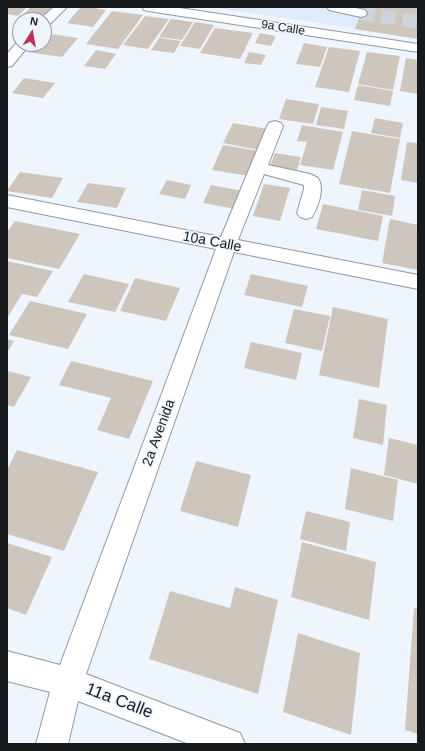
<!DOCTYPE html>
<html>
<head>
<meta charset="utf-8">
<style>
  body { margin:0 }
  #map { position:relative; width:425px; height:751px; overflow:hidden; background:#eef5fd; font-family:Helvetica,sans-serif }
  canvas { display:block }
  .frame { position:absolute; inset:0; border:8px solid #171a1d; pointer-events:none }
  .north { position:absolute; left:12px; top:12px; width:40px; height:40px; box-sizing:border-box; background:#eef5fd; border:1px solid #989da3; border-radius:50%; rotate:11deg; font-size:11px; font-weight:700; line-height:16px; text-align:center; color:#171a1d }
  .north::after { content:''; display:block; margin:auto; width:14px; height:18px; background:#c03055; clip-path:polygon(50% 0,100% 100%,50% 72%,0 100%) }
</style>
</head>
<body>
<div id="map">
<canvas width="425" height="751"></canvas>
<div class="frame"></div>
<div class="north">N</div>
</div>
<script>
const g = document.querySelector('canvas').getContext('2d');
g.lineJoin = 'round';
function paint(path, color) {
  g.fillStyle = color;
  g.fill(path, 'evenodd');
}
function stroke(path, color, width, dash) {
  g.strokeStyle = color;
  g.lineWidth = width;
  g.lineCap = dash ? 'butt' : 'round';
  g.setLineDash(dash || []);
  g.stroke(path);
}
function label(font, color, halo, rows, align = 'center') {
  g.font = font + ' Helvetica,sans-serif';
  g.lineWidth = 3.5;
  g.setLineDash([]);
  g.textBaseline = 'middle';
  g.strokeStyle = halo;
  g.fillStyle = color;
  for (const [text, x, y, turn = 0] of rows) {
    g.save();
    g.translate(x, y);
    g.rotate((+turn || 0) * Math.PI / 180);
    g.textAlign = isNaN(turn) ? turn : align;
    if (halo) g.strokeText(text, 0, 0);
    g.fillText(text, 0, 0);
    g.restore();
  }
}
const built = new Path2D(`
  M209,7H418V37Z`);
const building = new Path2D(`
  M7,7H27L18,16L7,14Z
  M31,7H52L42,17L24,14Z
  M81,7H86L106,10L93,27L67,23Z
  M363,7H418V39L355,29Z
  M112,11L143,15L118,49L86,44Z
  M145,16L169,19L148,49L123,45Z
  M171,19L193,22L182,40L159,37Z
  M195,22L214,25L200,49L180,46Z
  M215,28L253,33L240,59L200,53Z
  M44,33L78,38L62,57L27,52L34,44H44Z
  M260,33L276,36L271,46L255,43Z
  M159,38L181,41L174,53L151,50Z
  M304,43L327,47L320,67L296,64Z
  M329,47L360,51L349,92L315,87Z
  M96,50L116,54L105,69L84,66Z
  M249,52L266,55L261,65L244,63Z
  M367,52L400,56L393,90L358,84Z
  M406,58L418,60V94L400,91Z
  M24,78L55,83L43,98L12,93Z
  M358,85L393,91L390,106L354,100Z
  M286,99L319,104L313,124L279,119Z
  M321,107L348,111L344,129L316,125Z
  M375,118L403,123L400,138L371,133Z
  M233,123L268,129L259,150L223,143Z
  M302,125L343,132L333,170L300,165L307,142L297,141Z
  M352,131L400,139L390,193L339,184Z
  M407,142L418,143V183L401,180Z
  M223,145L259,151L249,176L212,170Z
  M275,153L301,157L297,170L270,166Z
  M20,172L63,178L52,198L7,191Z
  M167,180L191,185L185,199L159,194Z
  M88,183L126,188L117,208L77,202Z
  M264,184L290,188L280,221L253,216Z
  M211,185L242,191L235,209L203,203Z
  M362,190L395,196L392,216L358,210Z
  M323,204L383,216L378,241L316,229Z
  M390,219L418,225V270L382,263Z
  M15,221L80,234L59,269L7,258V232Z
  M7,261L53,271L37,297L22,294L7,318Z
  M84,274L129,284L115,312L68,302Z
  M251,274L308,286L302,307L244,295Z
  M135,278L180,288L166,321L120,311Z
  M30,301L87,314L68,349L9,335Z
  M333,307L388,319L379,388L319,375Z
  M294,309L330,316L322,351L285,343Z
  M7,339L14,341L7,353Z
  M251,342L302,353L296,380L244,368Z
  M71,361L153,381L129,439L97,430L111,398L59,385Z
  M7,371L31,377L14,407L7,405Z
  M359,399L387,405L383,445L353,438Z
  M389,438L418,445V484L384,475Z
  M17,450L98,472L64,551L7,534V470Z
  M196,461L251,475L238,527L180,511Z
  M351,468L398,480L393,521L345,509Z
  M306,511L350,522L346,551L300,539Z
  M302,542L376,562L369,620L291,597Z
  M7,543L52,557L26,615L7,608Z
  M235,587L278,600L258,694L149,659L170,591L230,608Z
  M414,608L418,609V734L405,730Z
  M298,633L360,653L351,735L283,712Z`);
const minorTunnel = new Path2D(`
  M361,13L418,22`);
const minor = new Path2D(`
  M54,7H67L49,25L44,26V20H39Z
  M142,7H173L418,44V52L148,11L144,10Z
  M327,7H351L365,10L367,13L365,16L361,17L329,10Z
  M18,41H20V44H30L12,66L7,67V54Z
  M275,121L281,123L283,126L268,165L310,174L318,178C325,189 318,207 312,217L306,219L300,217L297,213L304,189V185L264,174L238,240L418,275V289L234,252L86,674L240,733L245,744H189L78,701L68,744H36L50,692L7,681V651L60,665L216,249L7,207V195L221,237L267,126L269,123Z`);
const farStreetnames = [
  ["9a Calle",283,28,9]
];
const streetNames = [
  ["10a Calle",212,242,11],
  ["2a Avenida",159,433,-70]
];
const nearStreetnames = [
  ["11a Calle",119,701,21]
];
paint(built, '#ddebfb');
paint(building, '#cec6bc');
stroke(minorTunnel, '#ced4db', 14, [14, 7]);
stroke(minor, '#9099a2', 2);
paint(minor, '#fff');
label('12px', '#171a1d', '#eef5fd', farStreetnames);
label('14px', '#171a1d', '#eef5fd', streetNames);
label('17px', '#171a1d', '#eef5fd', nearStreetnames);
</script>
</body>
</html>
